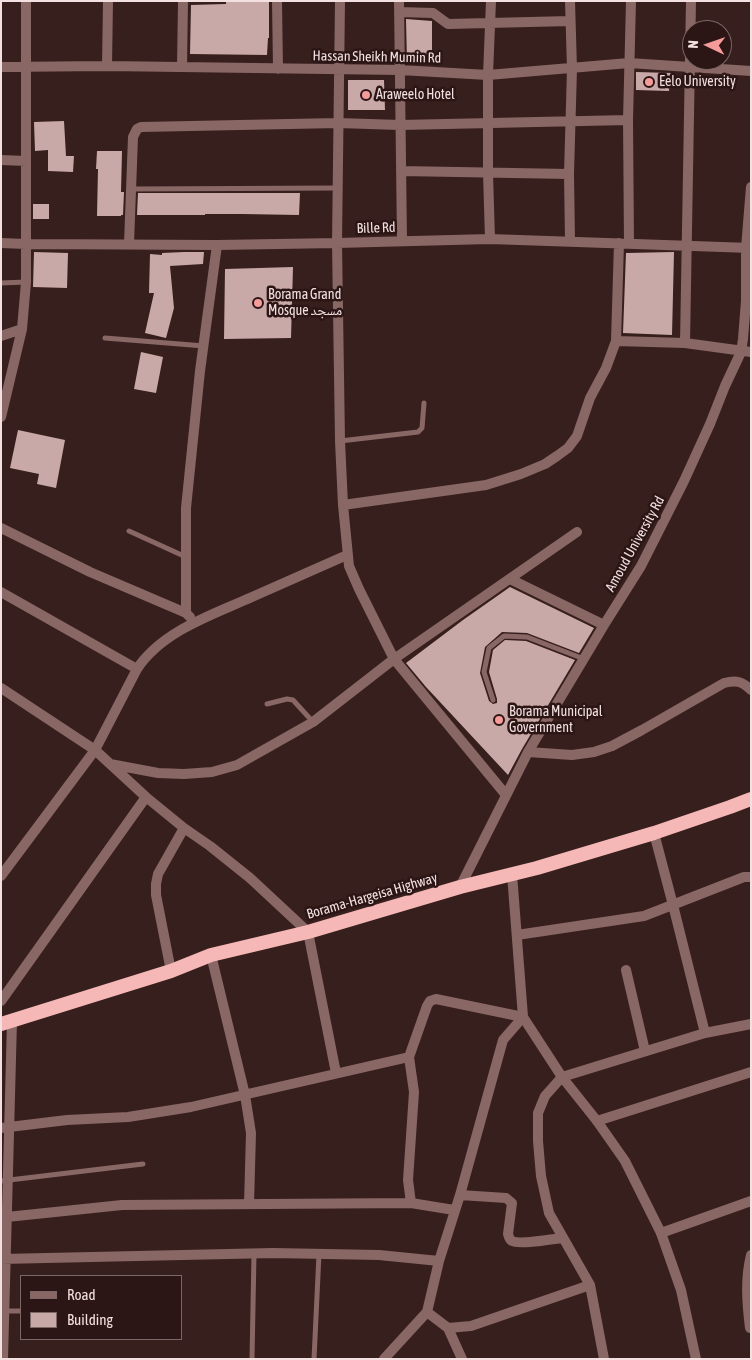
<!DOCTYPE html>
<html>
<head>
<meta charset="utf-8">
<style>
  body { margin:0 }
  #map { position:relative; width:752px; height:1360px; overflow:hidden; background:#371f1e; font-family:"Asap Condensed",sans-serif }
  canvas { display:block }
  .frame { position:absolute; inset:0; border:2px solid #f2e1e0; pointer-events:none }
  .legend { position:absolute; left:20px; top:1275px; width:162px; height:65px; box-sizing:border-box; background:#2c1515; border:1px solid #7b6766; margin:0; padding:6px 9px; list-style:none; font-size:15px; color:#f2e1e0 }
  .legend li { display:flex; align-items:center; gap:10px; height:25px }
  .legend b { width:25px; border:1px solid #7b6766 }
  .north { position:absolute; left:682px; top:20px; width:50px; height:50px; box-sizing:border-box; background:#2c1515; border:1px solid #7b6766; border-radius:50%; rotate:273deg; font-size:14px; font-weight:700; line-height:20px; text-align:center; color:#f2e1e0 }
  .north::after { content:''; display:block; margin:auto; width:18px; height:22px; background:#f59b99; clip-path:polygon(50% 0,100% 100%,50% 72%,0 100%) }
</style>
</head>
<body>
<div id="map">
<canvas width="752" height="1360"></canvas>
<div class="frame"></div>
<ul class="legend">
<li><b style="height:6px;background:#896765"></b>Road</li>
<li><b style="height:14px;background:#c9a9a8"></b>Building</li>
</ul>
<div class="north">N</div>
</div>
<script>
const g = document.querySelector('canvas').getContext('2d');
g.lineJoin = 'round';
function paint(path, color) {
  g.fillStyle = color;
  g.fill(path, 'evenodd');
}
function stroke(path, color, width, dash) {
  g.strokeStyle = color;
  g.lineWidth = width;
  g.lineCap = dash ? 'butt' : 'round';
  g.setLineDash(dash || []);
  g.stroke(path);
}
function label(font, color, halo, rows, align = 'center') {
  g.font = font + ' "Asap Condensed","Noto Naskh Arabic",sans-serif';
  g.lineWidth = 5;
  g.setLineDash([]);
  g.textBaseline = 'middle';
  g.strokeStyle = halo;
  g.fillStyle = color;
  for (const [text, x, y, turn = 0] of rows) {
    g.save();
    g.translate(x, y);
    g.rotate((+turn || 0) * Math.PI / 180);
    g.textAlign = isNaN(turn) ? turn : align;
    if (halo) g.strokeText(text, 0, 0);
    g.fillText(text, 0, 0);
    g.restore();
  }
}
const building = new Path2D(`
  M226,1H269V38H268L267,55L190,54L191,5L226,4Z
  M406,19L432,21V63H407Z
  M636,72L671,73L669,91L636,90Z
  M348,80H384L385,110H348Z
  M64,121L66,156H74L73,172L48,171V150L35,151L34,122Z
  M97,151H122L121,192H124L123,215H121V216H97L98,169H96Z
  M138,193H300L299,215L242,214H205V215H137Z
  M33,204H49V219H33Z
  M34,252L68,253L67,288L33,287Z
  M184,252H204L203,264L170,266L174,308L166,338L145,333L154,293H149L150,254L162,255V253Z
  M674,252L672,335L623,333L626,253Z
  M293,267L291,338L224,339L225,269Z
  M141,352L163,357L156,393L134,389Z
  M18,430L65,440L56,488L37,484L39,474L10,468Z
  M510,587L594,628L579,653L527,633L502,632L485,647L480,673L489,701L493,704L497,703V699L489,672L493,650L505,640L526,641L575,660L522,749L508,775L426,687L406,663L463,620Z`);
const service = new Path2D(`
  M131,189L338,188
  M1,283L26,282
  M105,338L204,346
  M340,441L418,432L422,428L424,403
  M129,531L186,557
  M493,700L484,672L489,648L504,636L527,637L584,659
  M267,704L287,699L293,700L313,722
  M1,1181L143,1164
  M4,1311H21
  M252,1359L254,1254
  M314,1359L319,1254`);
const minor = new Path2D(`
  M277,1L278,69
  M340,1L337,243L340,441L343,505L349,566L359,589L394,659L506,795
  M399,1L402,241
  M570,1L572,69L569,174L570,241
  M399,12L433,13L448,24L570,21
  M107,66L108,1
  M1,67L107,66L400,70L488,75L629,63L751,71
  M182,67L183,1
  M1,160L26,161
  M401,171L569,174
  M490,239L488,173V75L491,1
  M1,243L26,244L217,245L337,243L490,239L751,248
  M129,244L133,137L137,129L141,127L338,123L400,125L628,120
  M629,244L628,120L631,1
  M1,336L22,329
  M616,341L685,343L751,352
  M685,343L691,1
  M1,417L22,329L26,282V1
  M343,505L486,485L521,474L545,464L557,456L568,448L577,436L590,398L606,368L616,341L619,243
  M1,528L90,572L186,613L190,617
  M510,579L604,625
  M1,592L137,669
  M186,613V508L200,371L217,245
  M1,688L95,750L146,797L184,828L210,846L250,878L308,932L336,1073
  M528,752L572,755L594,752L612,746L642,730L724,683C736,680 742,681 751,690
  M110,764L158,773L184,774L212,772L237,765L313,722L394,659L577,532
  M654,833L673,905L705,1033
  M1,876L95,750L137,669C162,631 212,615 252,597C284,583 315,569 347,555
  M460,887L528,752L604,625L641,566L684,481L710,424L725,386L741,352L743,339L746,301V248L751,187
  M517,935L644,916L744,877H751
  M211,955L245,1095L251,1133L249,1204
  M626,970L645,1051
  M171,971L156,895V884L158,874L184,828
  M1,1001L146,797
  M409,1057L414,1092L408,1180L411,1203
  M597,1121L751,1072
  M1,1128L67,1120L128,1117L191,1107L409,1057L427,1006L430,1001L436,999L523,1017L503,1040L460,1195L439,1261L427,1312L384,1359
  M460,1195L506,1198L512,1203L508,1234C509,1237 509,1239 512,1241C519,1245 553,1239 562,1238
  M7,1217L122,1205L411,1203L454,1210
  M661,1233L751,1201
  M1,1259L273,1253L379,1255L439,1261
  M427,1312L448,1328L471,1326L590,1285
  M448,1328L462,1359
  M750,1328C747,1304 745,1279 751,1255
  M3,1359L12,1021
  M604,1359L590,1285L549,1213L541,1176L538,1141V1113L545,1096L562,1077L705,1033L751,1024`);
const tertiary = new Path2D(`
  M512,874L523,1017L562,1077L597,1121L625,1161L661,1233L681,1290L696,1359`);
const trunk = new Path2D(`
  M1,1024L171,971L211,955L308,932L460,887L537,868L654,833L730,807L751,799`);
const markers = [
  [649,82,5,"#f59b99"],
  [366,95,5,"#f59b99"],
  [258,303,5,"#f59b99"],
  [499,720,5,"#f59b99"]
];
const streetNames = [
  ["Hassan Sheikh Mumin Rd",377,57,1],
  ["Bille Rd",376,228,-2],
  ["Amoud University Rd",635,544,-61],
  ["Borama-Hargeisa Highway",372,896,-16]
];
const poiNames = [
  ["Eelo University",659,82],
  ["Araweelo Hotel",376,95],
  ["Borama Grand",268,295],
  ["Mosque مسجد",268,311],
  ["Borama Municipal",509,712],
  ["Government",509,728]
];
paint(building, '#c9a9a8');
stroke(service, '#896765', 5);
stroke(minor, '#896765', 10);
stroke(tertiary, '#896765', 10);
stroke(trunk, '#f6b8b6', 14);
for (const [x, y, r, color] of markers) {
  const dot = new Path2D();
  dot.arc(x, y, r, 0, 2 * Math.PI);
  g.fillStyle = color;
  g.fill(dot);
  stroke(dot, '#2c1515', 2);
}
label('14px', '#f2e1e0', '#2c1515', streetNames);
label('14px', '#f2e1e0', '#2c1515', poiNames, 'left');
</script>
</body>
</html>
